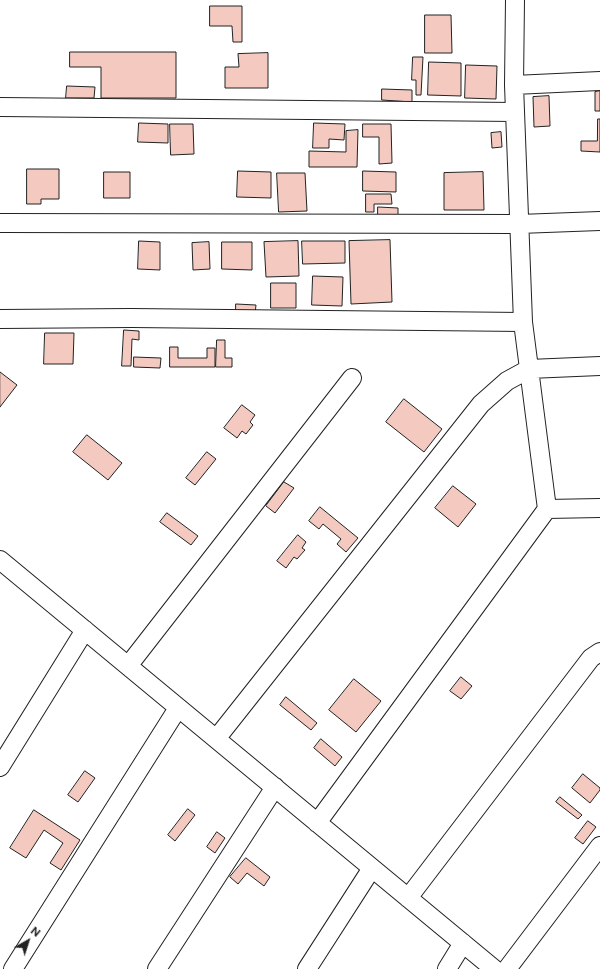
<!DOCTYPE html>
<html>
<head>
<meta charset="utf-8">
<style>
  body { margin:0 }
  #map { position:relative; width:600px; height:969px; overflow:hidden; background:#fff; font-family:"Public Sans",sans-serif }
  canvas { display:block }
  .north { position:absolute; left:8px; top:921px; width:40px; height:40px; -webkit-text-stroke:3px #fff; paint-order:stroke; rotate:39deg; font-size:11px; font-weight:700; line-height:16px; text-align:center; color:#222 }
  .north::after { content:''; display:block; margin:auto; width:14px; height:18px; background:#222; clip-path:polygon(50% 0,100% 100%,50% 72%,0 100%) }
</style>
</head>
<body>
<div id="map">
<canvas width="600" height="969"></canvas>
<div class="north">N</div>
</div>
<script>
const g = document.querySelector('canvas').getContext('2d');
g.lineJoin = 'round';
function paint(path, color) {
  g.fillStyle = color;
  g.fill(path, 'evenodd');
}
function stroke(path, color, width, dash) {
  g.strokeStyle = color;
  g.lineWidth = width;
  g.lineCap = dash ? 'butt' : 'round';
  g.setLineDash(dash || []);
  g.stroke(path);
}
const building = new Path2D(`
  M210,6H242V42H233L232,26H210Z
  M425,15H451L452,53H425Z
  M70,52H176V98H101V67H70Z
  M268,53V88H225V67H239L238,54Z
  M413,57H423L421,95H416V80H412Z
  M429,62L461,63V96L428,95Z
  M466,65L497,66L496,99L465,98Z
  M67,86L95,87L94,98H66Z
  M382,89L412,90V102L382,100Z
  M600,91V111H595V92Z
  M549,96L550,126L534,127L533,97Z
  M598,119H600V152L581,151V141H597Z
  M139,123L168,124V143L138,142Z
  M314,123L345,124L344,140L329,139V148H313Z
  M170,124H193L194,154L171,155Z
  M363,124H391L392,163L379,164V137H363Z
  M358,130L357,167H309V151L346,152V131Z
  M501,132L502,147L492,148L491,133Z
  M27,169H59V199H41V204H27Z
  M238,171L271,172V198L237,197Z
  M363,171L396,172V192L363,191Z
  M104,172H130V198H104Z
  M483,172L484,210H444V173Z
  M277,173H305L307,211L279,212Z
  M366,194H391L392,204H374V212H366Z
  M378,207L398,208V218L378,217Z
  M390,240L392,302L351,304L349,241Z
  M139,241L160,242V270L138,269Z
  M298,241L299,276L266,277L264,242Z
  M302,241H345V263L303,264Z
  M209,242L210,269L193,270L192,243Z
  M222,242H252V270L222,269Z
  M313,276L343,277L342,306L312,305Z
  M271,283H296V308H271Z
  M236,304L256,305L255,314L236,313Z
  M124,330L139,331V340L132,339L131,366H122Z
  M45,333H74L73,364H44Z
  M217,340H225V358H232V367H216Z
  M170,347H178V358H207V348H215V367H170Z
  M134,357L161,358L160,368L134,367Z
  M0,372L17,385L0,407Z
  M404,399L442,429L424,452L386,422Z
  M242,405L255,415L250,422L253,425L246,434L242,431L237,438L224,428Z
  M87,435L122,463L108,480L73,452Z
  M207,452L216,459L195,485L186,478Z
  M284,482L294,488L275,513L266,506Z
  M453,486L476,504L458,527L435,508Z
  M320,507L358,538L346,552L337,544L341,539L323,524L319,529L309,521Z
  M167,513L198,536L191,545L160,522Z
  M298,535L306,542L302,548L305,550L297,559L294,557L286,568L277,561Z
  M461,677L472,686L461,699L450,691Z
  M354,679L381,701L356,732L329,710Z
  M286,697L317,723L311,730L280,705Z
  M321,739L342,757L335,766L314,748Z
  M85,771L95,778L78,802L68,795Z
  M583,774L600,788V790L590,803L572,788Z
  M560,797L582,815L578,819L556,802Z
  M188,809L195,815L175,841L168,835Z
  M34,810L80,840L61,870L50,863L63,843L44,830L26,858L10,848Z
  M588,821L596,827L583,844L575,838Z
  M217,832L225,838L215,853L207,847Z
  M246,858L270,877L264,886L247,873L238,884L230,877Z`);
const minor = new Path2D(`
  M514,85L600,81
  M0,107L515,112
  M0,223L519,224L600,221
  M0,319L131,318L523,322
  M547,509L600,508
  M0,560L494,969
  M128,666L352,378
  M216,739L481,404L507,381L529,369L600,366
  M0,767L85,630
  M317,823L547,509L523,322L514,85L515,0
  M408,898L591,658L600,652
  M13,969L178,708
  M157,969L275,787
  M307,969L372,868
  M447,969L463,943
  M507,969L600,846`);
paint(building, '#f3c9c0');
stroke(building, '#222', 1);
stroke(minor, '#222', 20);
stroke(minor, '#fff', 18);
</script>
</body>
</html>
